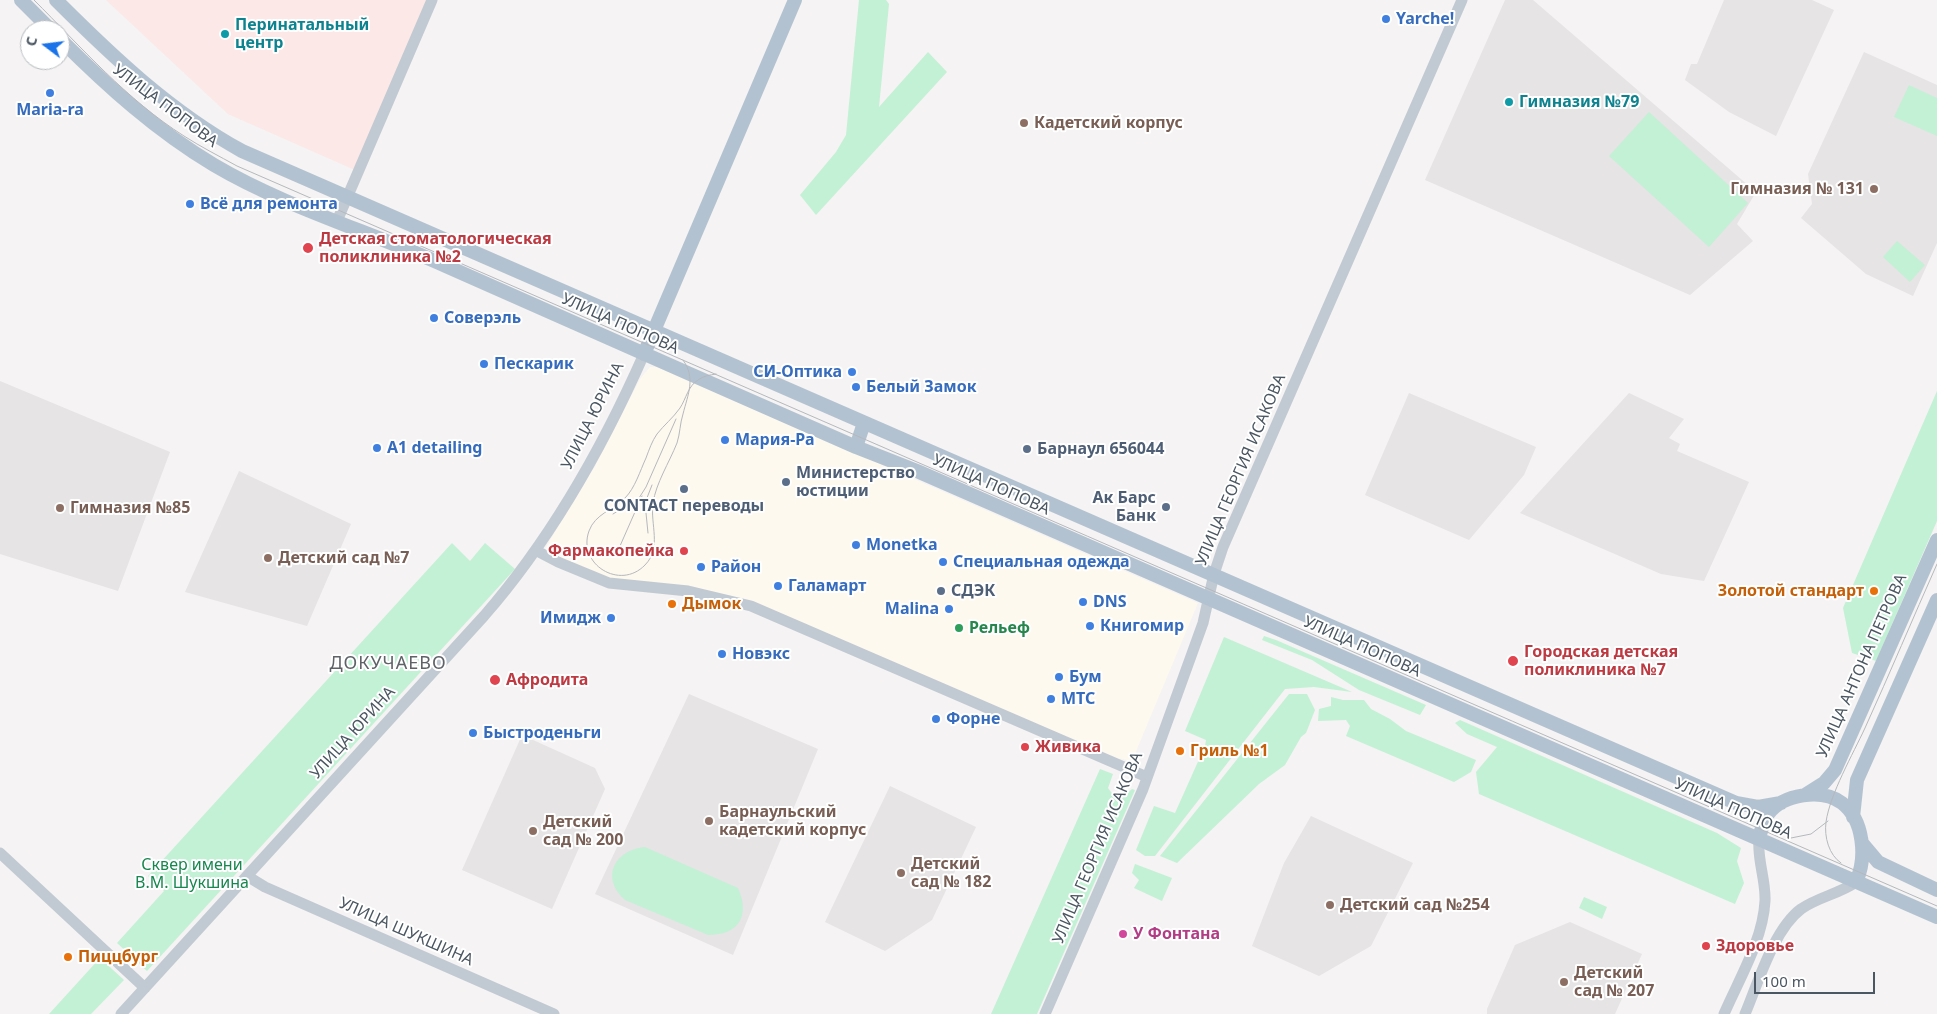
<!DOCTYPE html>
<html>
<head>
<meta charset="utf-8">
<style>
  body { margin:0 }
  #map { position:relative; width:1937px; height:1014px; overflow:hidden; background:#f5f3f3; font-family:"Noto Sans",sans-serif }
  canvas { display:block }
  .north { position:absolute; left:20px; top:20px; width:50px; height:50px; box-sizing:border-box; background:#fff; border:1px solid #b7bbc0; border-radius:50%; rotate:285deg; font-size:14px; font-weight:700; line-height:20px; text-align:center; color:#4a5661 }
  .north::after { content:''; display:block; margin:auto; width:18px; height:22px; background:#1a73e8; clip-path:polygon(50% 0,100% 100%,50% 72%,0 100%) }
  .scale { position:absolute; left:1754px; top:972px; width:121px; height:22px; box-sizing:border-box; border:2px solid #4a5661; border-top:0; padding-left:6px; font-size:15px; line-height:18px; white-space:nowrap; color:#4a5661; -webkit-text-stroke:4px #fff; paint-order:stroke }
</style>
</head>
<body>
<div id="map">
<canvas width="1937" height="1014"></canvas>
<div class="north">С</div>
<div class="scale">100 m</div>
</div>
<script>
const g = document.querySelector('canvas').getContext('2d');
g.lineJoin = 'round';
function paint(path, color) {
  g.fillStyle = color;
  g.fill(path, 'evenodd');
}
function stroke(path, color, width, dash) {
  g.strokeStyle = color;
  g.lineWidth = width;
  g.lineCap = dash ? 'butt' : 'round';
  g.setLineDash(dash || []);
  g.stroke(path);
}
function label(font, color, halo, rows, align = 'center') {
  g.font = font + ' "Noto Sans",sans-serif';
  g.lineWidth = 4;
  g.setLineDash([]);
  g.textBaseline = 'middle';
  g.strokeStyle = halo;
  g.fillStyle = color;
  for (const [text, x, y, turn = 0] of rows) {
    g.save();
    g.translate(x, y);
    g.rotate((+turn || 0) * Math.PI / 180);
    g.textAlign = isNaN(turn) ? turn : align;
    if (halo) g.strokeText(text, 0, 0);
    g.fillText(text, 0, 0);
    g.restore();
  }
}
const commercial = new Path2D(`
  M650,367H658L1198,603L1132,761L1110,757L784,615L692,586L610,582L544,550L595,466L640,379Z`);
const education = new Path2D(`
  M1505,0H1533L1756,192L1737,224L1753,241L1690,295L1425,180Z
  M1724,0H1812L1834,10L1776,136L1729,112L1685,80L1691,64H1697Z
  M1864,52L1937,85V243L1913,296L1866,274L1801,218L1812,204L1808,174Z
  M0,381L170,452L118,591L0,554Z
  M1409,393L1536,447L1524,475L1469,540L1365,495Z
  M1629,393L1684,419L1669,438L1680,444L1677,451L1749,482L1704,581L1661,574L1520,513Z
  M239,471L351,524L307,626L185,592Z
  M689,694L818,749L733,955L595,894Z
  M522,735L595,768L605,789L552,909L462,870Z
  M890,786L976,827L932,920L885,951L825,922Z
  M1311,816L1413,863L1371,946L1319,976L1252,946L1284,863Z
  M1570,922L1642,954L1615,1014H1487V1009L1515,945Z`);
const medical = new Path2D(`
  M106,0H428L355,170L228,114Z`);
const green = new Path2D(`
  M859,0H886L889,4L879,107L928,52L947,72L816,215L800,195L836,152L846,135Z
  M1909,85L1937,98V136L1894,117Z
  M1649,112L1748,203L1709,247L1609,156Z
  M1897,241L1925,265L1910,282L1883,257Z
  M1937,391V521L1876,661L1852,653L1843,608Z
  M452,543L470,561L485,543L515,569L147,971L117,943L164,891L148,876Z
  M1264,636L1276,640L1426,705L1420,715L1359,690L1312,660L1262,640Z
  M1224,637L1352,692L1314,687L1285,689L1155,856H1145L1136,850L1154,806L1175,813L1205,746L1206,740L1185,731Z
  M1289,694H1307L1315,710L1306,733L1301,737L1285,765L1259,784L1177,863L1160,856Z
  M1331,697L1343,700H1364L1371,709L1390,719L1406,731L1476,760L1471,772L1454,782L1346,736L1350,726L1346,720L1318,721L1319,709L1331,706Z
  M1460,720L1717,833L1741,848L1737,861L1744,883L1735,904L1479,794L1476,772L1497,747L1467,734L1455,723Z
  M1100,769L1113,774L1108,788L1114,796H1124L1132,789L1135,790L1037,1014H991Z
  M645,847L738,888C750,915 740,935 708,935L625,900C600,878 614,850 645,847Z
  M1135,864L1172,878L1162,901L1134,888L1139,880L1132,873Z
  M1584,897L1607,907L1602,919L1579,908Z
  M100,958L124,980L91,1014H49Z`);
const minor = new Path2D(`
  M337,221L432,0
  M537,551L558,562L609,583L688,591L751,606L1147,777
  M0,853L145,988
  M247,876L265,887L554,1014
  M121,1014L484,616C552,538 602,449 644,354
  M1045,1014L1143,789L1203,623L1214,574L1223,547L1462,0
  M1724,1014C1739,979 1763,940 1765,901C1766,880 1757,860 1759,839
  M1745,1014C1758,983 1774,929 1801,909C1818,897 1839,894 1856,882`);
const major = new Path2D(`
  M21,0L51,30
  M56,0C113,57 171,112 242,151L1736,803L1758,807L1781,803
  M60,39C107,86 157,131 214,165C285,207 371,232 446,266C583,327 719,387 856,447L917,471L1937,917
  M644,354L795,0
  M856,447L864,423
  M1805,795L1824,783L1835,770L1937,540
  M1853,817L1857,780L1937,600
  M1759,839C1761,831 1763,821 1768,814C1783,794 1822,788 1842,803C1864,820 1867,858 1856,882
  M1862,843L1878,862L1937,890`);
const tram = new Path2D(`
  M34,0C81,47 127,100 184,136C201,147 219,156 237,166L1937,906
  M683,360C696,378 688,394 683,414C680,423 680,434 677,443C669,463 656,483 653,503C650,524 662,548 645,565C620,591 577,564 589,531C595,514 613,510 625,498C635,488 640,471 646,458C649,450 652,441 657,434C664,425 673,418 680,408C686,399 688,386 698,380C703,376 710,375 716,374
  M613,514L639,498L646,487L676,419
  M648,533L645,503L652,485
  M620,546L642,496
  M1786,839L1811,834L1828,821
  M1841,863C1829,855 1824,837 1826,822C1830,794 1853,754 1865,728C1890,673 1913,618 1937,564`);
const markers = [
  [1386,19,5,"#3f7fe0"],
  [225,34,5,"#0f9aa8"],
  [50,93,5,"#3f7fe0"],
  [1509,102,5,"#0f9aa8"],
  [1024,123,5,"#8d6e63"],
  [1874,189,5,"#8d6e63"],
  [190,204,5,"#3f7fe0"],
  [308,248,6,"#e0444e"],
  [434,318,5,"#3f7fe0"],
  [484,364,5,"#3f7fe0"],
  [852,372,5,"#3f7fe0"],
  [856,387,5,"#3f7fe0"],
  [725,440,5,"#3f7fe0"],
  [377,448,5,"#3f7fe0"],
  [1027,449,5,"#5c6f8a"],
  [786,482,5,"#5c6f8a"],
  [684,489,5,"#5c6f8a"],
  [1166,507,5,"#5c6f8a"],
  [60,508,5,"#8d6e63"],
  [856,545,5,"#3f7fe0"],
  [684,551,5,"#e0444e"],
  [268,558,5,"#8d6e63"],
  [943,562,5,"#3f7fe0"],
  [701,567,5,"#3f7fe0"],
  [778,586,5,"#3f7fe0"],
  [941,591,5,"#5c6f8a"],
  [1874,591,5,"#e8710a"],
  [1083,602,5,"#3f7fe0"],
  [672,604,5,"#e8710a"],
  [949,609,5,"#3f7fe0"],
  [611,618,5,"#3f7fe0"],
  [1090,626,5,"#3f7fe0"],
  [959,628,5,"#2e9e5b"],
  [722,654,5,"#3f7fe0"],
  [1513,661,6,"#e0444e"],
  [1059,677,5,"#3f7fe0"],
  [495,680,6,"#e0444e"],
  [1051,699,5,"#3f7fe0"],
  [936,719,5,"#3f7fe0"],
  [473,733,5,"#3f7fe0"],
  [1025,747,5,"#e0444e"],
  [1180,751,5,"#e8710a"],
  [709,821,5,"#8d6e63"],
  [533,831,5,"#8d6e63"],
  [901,873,5,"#8d6e63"],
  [1330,905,5,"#8d6e63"],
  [1123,934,5,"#d1479c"],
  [1706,946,5,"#e0444e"],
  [68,957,5,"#e8710a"],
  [1564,982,5,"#8d6e63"]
];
const shopNames = [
  ["Yarche!",1396,19],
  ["Maria-ra",50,110,"center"],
  ["Всё для ремонта",200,204],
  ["Соверэль",444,318],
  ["Пескарик",494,364],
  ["СИ-Оптика",842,372,"right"],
  ["Белый Замок",866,387],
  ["Мария-Ра",735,440],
  ["A1 detailing",387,448],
  ["Monetka",866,545],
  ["Специальная одежда",953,562],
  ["Район",711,567],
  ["Галамарт",788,586],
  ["DNS",1093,602],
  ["Malina",939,609,"right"],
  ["Имидж",601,618,"right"],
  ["Книгомир",1100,626],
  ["Новэкс",732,654],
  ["Бум",1069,677],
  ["МТС",1061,699],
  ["Форне",946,719],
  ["Быстроденьги",483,733]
];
const cultureNames = [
  ["Перинатальный",235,25],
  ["центр",235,43],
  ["Гимназия №79",1519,102]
];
const streetNames = [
  ["УЛИЦА ПОПОВА",165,106,37],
  ["УЛИЦА ПОПОВА",620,324,24],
  ["УЛИЦА ЮРИНА",593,416,-63],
  ["УЛИЦА ГЕОРГИЯ ИСАКОВА",1241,470,-67],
  ["УЛИЦА ПОПОВА",991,485,24],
  ["УЛИЦА ПОПОВА",1362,647,24],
  ["УЛИЦА АНТОНА ПЕТРОВА",1862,666,-66],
  ["УЛИЦА ЮРИНА",353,733,-48],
  ["УЛИЦА ПОПОВА",1733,809,24],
  ["УЛИЦА ГЕОРГИЯ ИСАКОВА",1098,848,-67],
  ["УЛИЦА ШУКШИНА",406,932,24]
];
const educationNames = [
  ["Кадетский корпус",1034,123],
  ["Гимназия № 131",1864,189,"right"],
  ["Гимназия №85",70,508],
  ["Детский сад №7",278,558],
  ["Барнаульский",719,812],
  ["кадетский корпус",719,830],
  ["Детский",543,822],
  ["сад № 200",543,840],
  ["Детский",911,864],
  ["сад № 182",911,882],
  ["Детский сад №254",1340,905],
  ["Детский",1574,973],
  ["сад № 207",1574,991]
];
const healthNames = [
  ["Детская стоматологическая",319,239],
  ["поликлиника №2",319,257],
  ["Фармакопейка",674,551,"right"],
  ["Городская детская",1524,652],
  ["поликлиника №7",1524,670],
  ["Афродита",506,680],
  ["Живика",1035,747],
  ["Здоровье",1716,946]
];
const serviceNames = [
  ["Барнаул 656044",1037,449],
  ["Министерство",796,473],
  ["юстиции",796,491],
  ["Ак Барс",1156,498,"right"],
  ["Банк",1156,516,"right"],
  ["CONTACT переводы",684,506,"center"],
  ["СДЭК",951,591]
];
const foodNames = [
  ["Золотой стандарт",1864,591,"right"],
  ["Дымок",682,604],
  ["Гриль №1",1190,751],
  ["Пиццбург",78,957]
];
const leisureNames = [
  ["Рельеф",969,628]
];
const parkNames = [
  ["Сквер имени",192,865],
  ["В.М. Шукшина",192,883]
];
const hotelNames = [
  ["У Фонтана",1133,934]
];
const neighbourhoodNames = [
  ["ДОКУЧАЕВО",388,664]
];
paint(commercial, '#fdf9ef');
paint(education, '#e6e4e5');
paint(medical, '#fce8e6');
paint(green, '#c3f1d5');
stroke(minor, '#c1cad2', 11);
stroke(major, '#b3c2d1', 14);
stroke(tram, '#b5b8bd', 1);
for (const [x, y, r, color] of markers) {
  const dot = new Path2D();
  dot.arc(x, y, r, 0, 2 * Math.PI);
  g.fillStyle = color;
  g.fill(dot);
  stroke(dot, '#fff', 2);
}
label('bold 16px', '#366cbe', '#fff', shopNames, 'left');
label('bold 16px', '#0d838f', '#fff', cultureNames, 'left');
label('16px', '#4a5661', '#fff', streetNames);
label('bold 16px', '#785e54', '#fff', educationNames, 'left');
label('bold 16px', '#be3a42', '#fff', healthNames, 'left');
label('bold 16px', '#4e5e75', '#fff', serviceNames, 'left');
label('bold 16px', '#c56008', '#fff', foodNames, 'left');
label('bold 16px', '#27864d', '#fff', leisureNames, 'left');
label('16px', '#17864f', '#fff', parkNames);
label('bold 16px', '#b23c85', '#fff', hotelNames, 'left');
g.letterSpacing = '1px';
label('18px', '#5f6368', '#fff', neighbourhoodNames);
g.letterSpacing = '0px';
</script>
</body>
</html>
